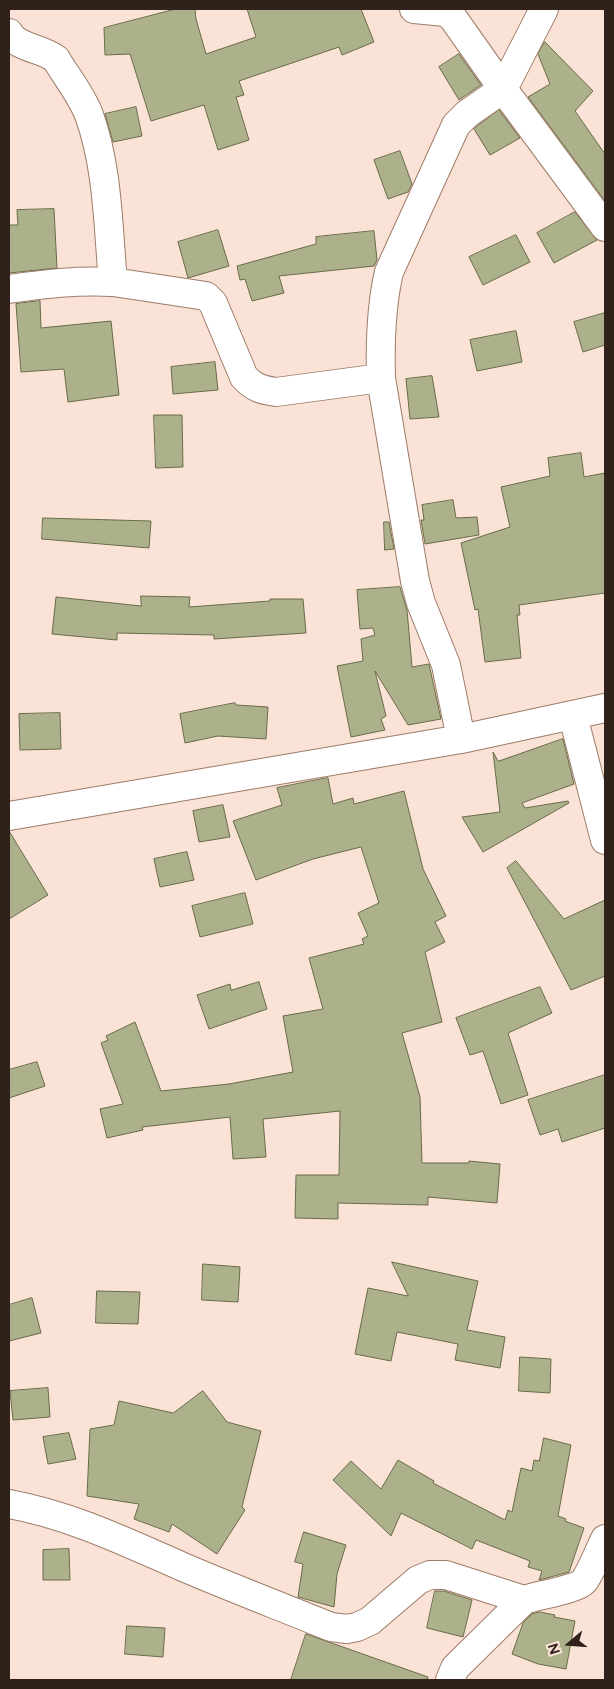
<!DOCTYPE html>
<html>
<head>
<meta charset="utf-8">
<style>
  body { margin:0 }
  #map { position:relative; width:614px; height:1689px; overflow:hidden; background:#fae3d6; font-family:Figtree,sans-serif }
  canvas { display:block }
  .frame { position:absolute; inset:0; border:10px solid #30221a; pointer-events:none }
  .north { position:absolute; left:544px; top:1619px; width:50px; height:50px; -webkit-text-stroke:4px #fae3d6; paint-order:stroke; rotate:252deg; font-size:14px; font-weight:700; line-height:20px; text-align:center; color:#30221a }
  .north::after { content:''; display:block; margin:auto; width:18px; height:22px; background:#30221a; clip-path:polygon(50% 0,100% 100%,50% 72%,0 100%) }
</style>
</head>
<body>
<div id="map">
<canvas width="614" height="1689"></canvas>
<div class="frame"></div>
<div class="north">N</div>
</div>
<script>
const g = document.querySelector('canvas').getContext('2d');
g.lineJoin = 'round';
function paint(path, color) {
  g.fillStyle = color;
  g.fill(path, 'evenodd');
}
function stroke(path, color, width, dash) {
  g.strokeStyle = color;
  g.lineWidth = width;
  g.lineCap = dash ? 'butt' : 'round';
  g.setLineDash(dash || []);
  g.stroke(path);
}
const building = new Path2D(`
  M176,9H195L196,19L206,54L256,37L247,9H361L374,42L342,55L339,47L239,81L244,95L236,97L249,140L218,150L204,105L151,121L130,54L105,55L104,28Z
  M545,42L593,91L575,111L605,154V201L528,97L550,84L538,54Z
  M459,54L481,85L459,100L439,67Z
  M136,107L142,136L113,142L105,114Z
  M499,110L520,138L490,155L474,129Z
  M400,151L412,184L408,192L388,199L374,160Z
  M54,209L57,268L9,273V225H18L17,210Z
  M575,212L597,240L554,263L537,233Z
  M218,230L229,266L188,278L178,242Z
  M374,231L377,260L374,266L279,276L284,293L252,301L245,279L240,280L237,266L316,244V237Z
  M516,235L530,262L483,285L469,257Z
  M40,301L41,328L111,321L119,395L68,402L64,369L21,372L16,304Z
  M605,313V345L583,352L574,322Z
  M516,331L522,362L477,371L470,340Z
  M215,362L218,390L173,394L171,367Z
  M432,376L439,417L410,419L406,379Z
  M154,415H182L183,467L156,468Z
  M581,453L584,477L605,473V593L519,605L520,615H517L521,658L485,662L478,609L475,610L461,543L510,527L501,487L550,476L548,458Z
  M453,500L456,518L477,517L479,535L425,544L421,520H424L422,505Z
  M43,518L151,521L149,548L42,539Z
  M384,522H389L394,549L385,550Z
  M400,587L407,610L412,667L429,664L441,719L408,725L375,671L386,716L381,719L385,730L351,737L337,666L363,661L361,639L375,635L373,628L360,629L357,590Z
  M141,596L190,597L189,607L270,601V599H303L306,633L214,639V635L117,633V640L52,634L56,597L141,606Z
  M235,703L236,705L268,707L266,739L218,736L185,743L180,714Z
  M60,713L61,749L20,750L19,714Z
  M563,739L574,784L522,803L525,808L568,801L569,803L483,852L462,817L500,812L493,752L498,761Z
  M328,778L333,804L353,798L354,804L404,791L423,869L446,916L435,922L445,942L425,952L442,1022L402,1033L420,1097L422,1163H469V1161L500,1164L497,1203L428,1197V1205L338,1203V1219L295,1218L296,1175H339L340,1111L263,1119L266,1157L233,1159L230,1117L142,1127L143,1130L107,1138L100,1109L123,1104L101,1043L108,1040L106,1036L135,1022L161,1091L229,1084L293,1072L283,1016L323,1009L309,958L364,944L362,939L368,936L358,913L379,903L361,847L313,859L256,880L233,821L282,805L277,788Z
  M223,805L230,837L199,842L193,811Z
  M9,831L48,895L9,919Z
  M187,852L194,880L160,887L154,859Z
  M516,861L564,919L605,900V976L571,990L507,868Z
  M245,893L253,924L200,937L192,906Z
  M259,982L267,1009L209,1029L197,995L230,984L231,990Z
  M540,987L552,1013L508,1033L528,1095L501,1104L483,1051L470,1055L456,1018Z
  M37,1062L45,1086L9,1098V1070Z
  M605,1075V1128L562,1142L558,1129L540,1135L528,1100Z
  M392,1262L478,1281L467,1330L505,1337L500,1368L455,1360L458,1344L397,1332L391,1361L355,1354L368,1288L408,1296Z
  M203,1264L240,1267L238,1302L202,1300Z
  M97,1291L140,1292L138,1324L96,1323Z
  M32,1298L41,1333L9,1341V1305Z
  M520,1357L551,1359L550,1393L519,1391Z
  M48,1388L50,1417L13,1420L10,1391Z
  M203,1391L227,1422L261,1431L242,1507L245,1510L217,1554L172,1524L169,1532L134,1519L139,1504L87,1496L90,1429L114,1425L119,1401L173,1413Z
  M69,1433L76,1459L48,1464L43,1437Z
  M544,1438L571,1445L558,1516L566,1519L565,1521L584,1528L569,1572L539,1580L542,1571L528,1567L530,1561L476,1540L472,1549L401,1513L391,1536L333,1480L351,1461L381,1489L398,1460L434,1481L433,1483L505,1520L508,1510L512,1512L521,1468L532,1471L534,1460L539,1461Z
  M304,1532L346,1545L337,1574L334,1607L298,1597L303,1564L295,1562Z
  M69,1549L70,1580H43V1550Z
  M435,1591H444L472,1600L463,1637L427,1628Z
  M540,1612L555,1615L554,1617L575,1621L566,1669L538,1664L512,1654L523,1623L532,1614Z
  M127,1626L165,1628L163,1657L125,1654Z
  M306,1634L428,1677L427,1680H291Z`);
const minor = new Path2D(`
  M414,9L446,12L453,18L503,89L467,114L456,125L389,272C381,306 380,343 381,378L415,581L421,603L446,665L461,739
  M544,9L503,89L605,227
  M9,33C17,48 42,48 56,59C66,76 82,96 89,115C108,167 108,227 113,282C77,280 44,284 9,289
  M113,282L206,296L213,303L244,377C254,388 262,390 276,392L381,378
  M573,716L605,840
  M9,816L461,739L605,708
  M9,1504C70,1515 126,1542 183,1567C232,1588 282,1607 331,1627L347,1629L357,1627L370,1621L418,1580L430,1575H446L524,1600
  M450,1680L455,1668L524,1600C537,1595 576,1590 584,1581C590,1574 600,1549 605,1539`);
paint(building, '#adb18b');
stroke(building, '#686b48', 1);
stroke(minor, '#9e7c68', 30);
stroke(minor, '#fff', 28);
</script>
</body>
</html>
